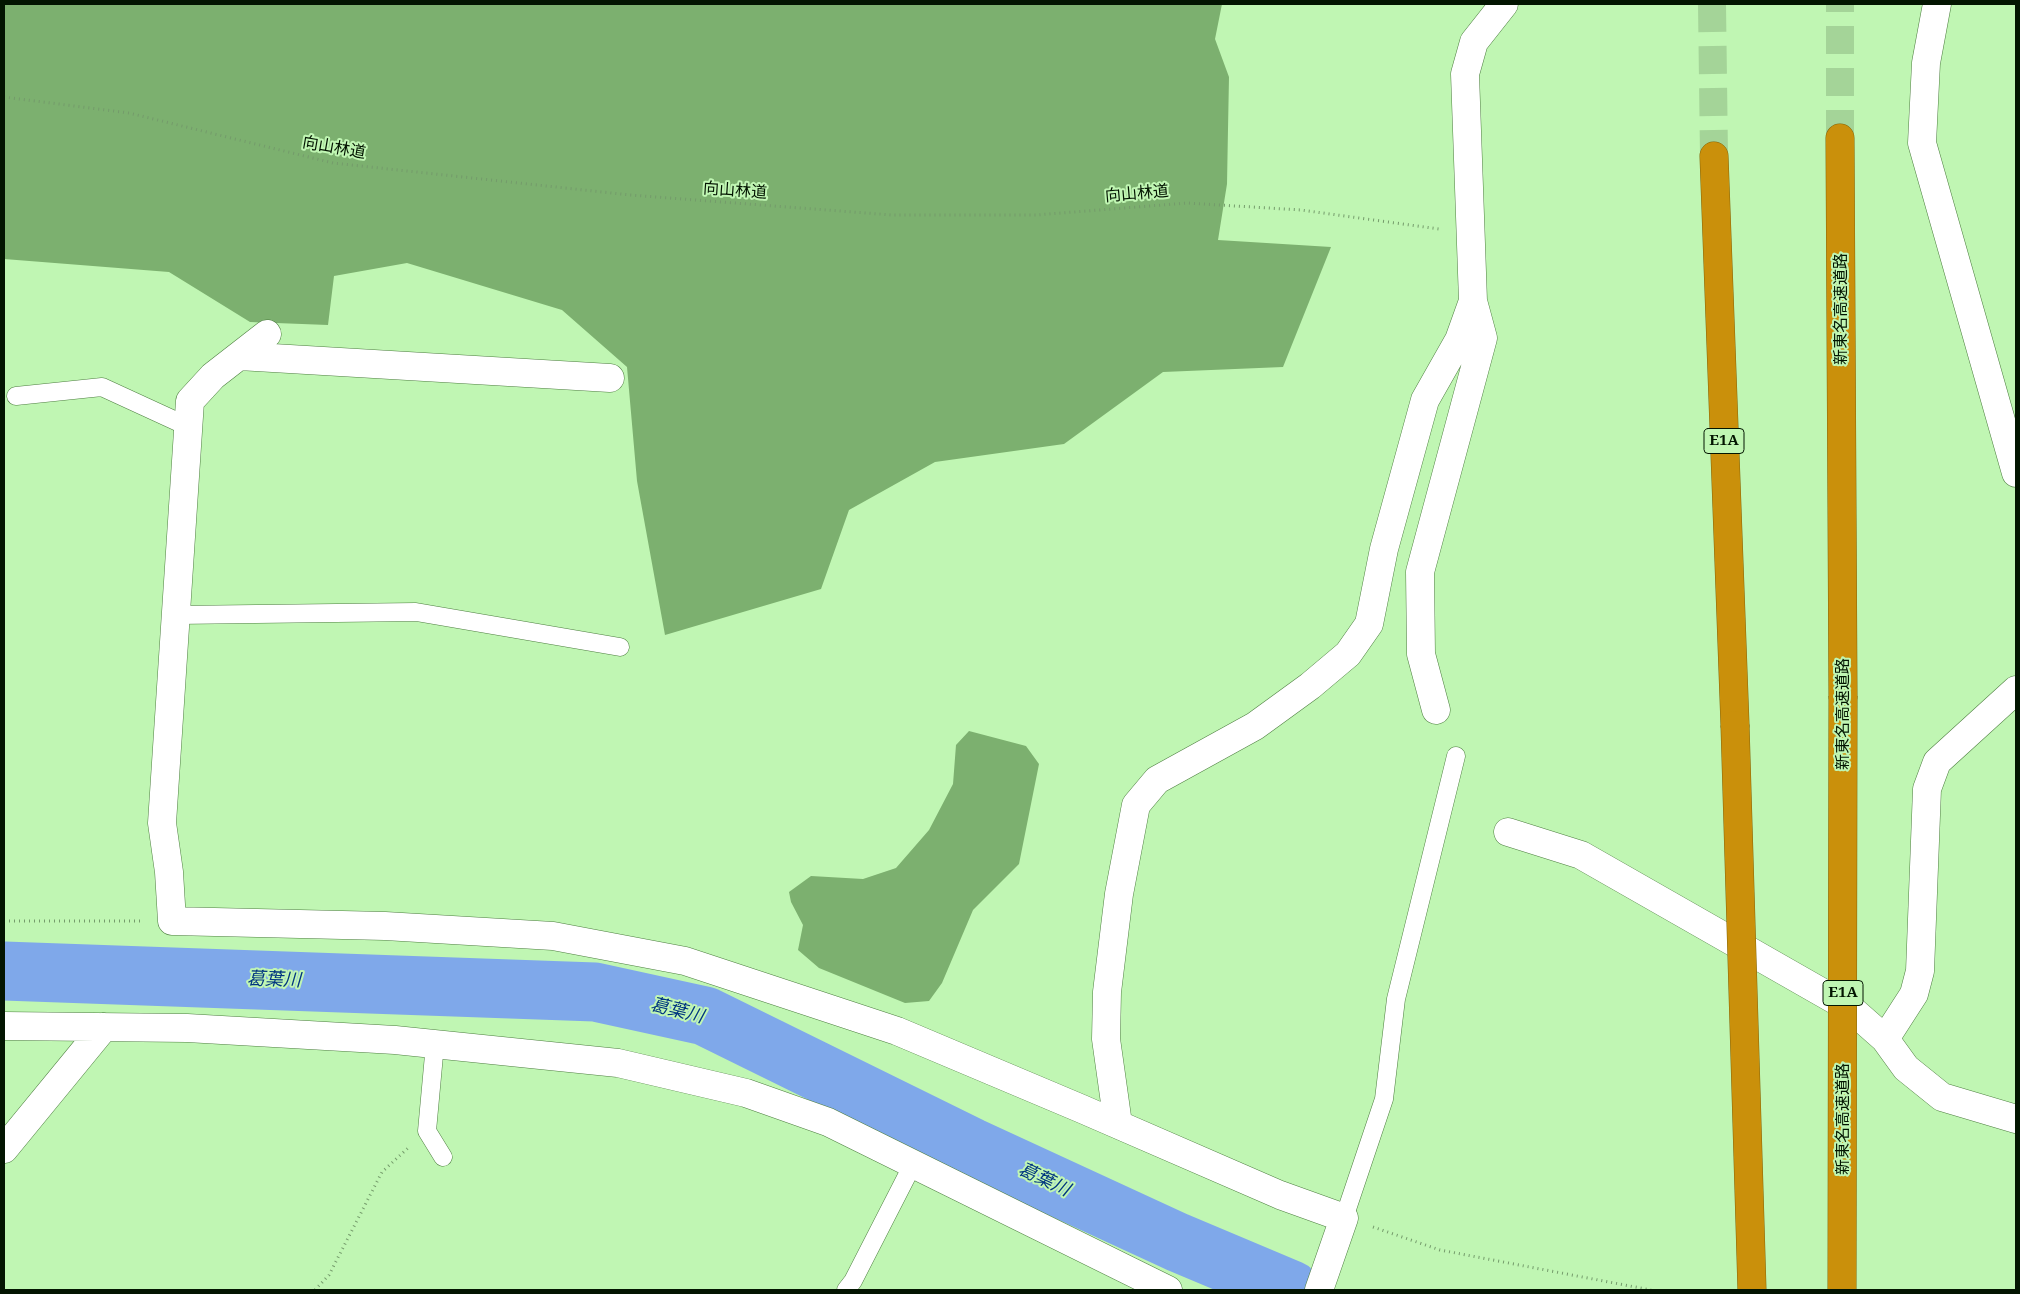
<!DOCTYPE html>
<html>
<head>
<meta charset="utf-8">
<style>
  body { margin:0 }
  #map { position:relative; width:2020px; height:1294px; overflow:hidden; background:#c0f6b3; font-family:"Noto Serif",serif }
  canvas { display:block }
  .frame { position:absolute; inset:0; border:5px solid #031501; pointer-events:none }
</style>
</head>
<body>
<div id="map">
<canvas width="2020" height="1294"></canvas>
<div class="frame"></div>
</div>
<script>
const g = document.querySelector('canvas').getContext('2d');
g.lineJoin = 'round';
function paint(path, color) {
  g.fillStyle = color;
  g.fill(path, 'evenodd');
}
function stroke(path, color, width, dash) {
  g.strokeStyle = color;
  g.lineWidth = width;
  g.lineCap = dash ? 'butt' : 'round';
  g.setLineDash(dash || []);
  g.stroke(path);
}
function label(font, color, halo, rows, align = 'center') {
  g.font = font + ' "Noto Serif","Noto Sans JP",serif';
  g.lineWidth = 4;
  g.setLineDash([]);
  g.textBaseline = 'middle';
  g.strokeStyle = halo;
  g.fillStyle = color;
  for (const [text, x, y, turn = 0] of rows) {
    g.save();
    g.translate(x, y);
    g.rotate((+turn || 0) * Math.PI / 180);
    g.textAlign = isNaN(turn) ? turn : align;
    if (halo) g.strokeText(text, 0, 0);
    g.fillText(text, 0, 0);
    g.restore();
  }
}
const forest = new Path2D(`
  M4,4H1222L1215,39L1229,77L1228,129L1227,184L1218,240L1331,247L1283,367L1163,372L1064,444L935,462L849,510L821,589L665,635L637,481L627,367L562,310L407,263L334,276L328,325L250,322L169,272L4,259Z
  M969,731L1026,746L1039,764L1019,864L973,910L942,983L929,1001L905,1003L819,968L798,950L803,925L791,902L789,892L811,876L863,879L896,868L929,830L953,784L956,745Z`);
const river = new Path2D(`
  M4,971L595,992L705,1016L971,1147L1177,1242L1291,1290`);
const motorwayTunnel = new Path2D(`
  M1712,4L1714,156
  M1840,138V4`);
const path = new Path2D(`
  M4,97L129,113L333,163L630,195L892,215H1036L1187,203L1301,210L1439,229
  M4,921H141
  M1373,1227L1440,1250L1651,1290
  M315,1290L329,1275L382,1172L408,1148`);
const service = new Path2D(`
  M16,396L102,387L189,427
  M176,615L416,612L620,647
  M435,1044L427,1131L443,1157
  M1344,1218L1384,1099L1396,999L1456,756
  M846,1290L853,1281L913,1164`);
const minor = new Path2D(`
  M1937,4L1926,63L1922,143L2016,473
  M267,334L213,376L190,401L162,823L169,872L172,921L385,926L553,936L685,961L897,1031L1082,1109L1280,1195L1344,1218L1319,1290
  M239,356L610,378
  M1436,710L1421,654L1420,572L1483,338L1473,301
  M1508,832L1581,855L1851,1009L1885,1039L1906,1068L1942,1097L2016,1119
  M4,1026L187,1028L395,1040L618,1063L746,1093L828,1122L1168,1290
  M1885,1039L1914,994L1920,971L1927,789L1937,762L2016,690
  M1118,1124L1106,1039L1107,992L1119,894L1136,805L1157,780L1255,726L1310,686L1348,654L1369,624L1384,549L1425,400L1459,340L1473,301L1465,74L1474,42L1504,4
  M4,1149L104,1027`);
const motorway = new Path2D(`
  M1840,138L1843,696
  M1714,156L1735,725`);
const motorwayBridge = new Path2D(`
  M1735,725L1752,1290
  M1842,1290L1843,696`);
const shields = [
  [1724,441,40],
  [1843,993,40]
];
const shieldNames = [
  ["E1A",1724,441],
  ["E1A",1843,993]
];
const streetNames = [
  ["向山林道",334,148,10],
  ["向山林道",735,191,4],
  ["向山林道",1137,194,-5],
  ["新東名高速道路",1841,309,-90],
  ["新東名高速道路",1843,714,-90],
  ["新東名高速道路",1843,1119,-90]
];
const waterNames = [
  ["葛葉川",274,980,2],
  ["葛葉川",677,1011,14],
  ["葛葉川",1044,1180,25]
];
paint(forest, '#7cb06f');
stroke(river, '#7fa8ea', 59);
stroke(motorwayTunnel, '#a4d498', 28, [28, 14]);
stroke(service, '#4e7f41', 19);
stroke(minor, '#4e7f41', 29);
stroke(motorway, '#846508', 29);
stroke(path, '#749b6b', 3, [1, 4]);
stroke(service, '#fff', 18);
stroke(minor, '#fff', 28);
stroke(motorway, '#ca900b', 28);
stroke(motorwayBridge, '#846508', 29, []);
stroke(motorwayBridge, '#ca900b', 28);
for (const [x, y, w] of shields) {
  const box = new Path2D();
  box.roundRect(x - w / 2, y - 12.5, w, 25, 4);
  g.fillStyle = '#c0f6b3';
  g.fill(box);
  stroke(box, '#031501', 1);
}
label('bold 15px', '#031501', null, shieldNames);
label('16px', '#031501', '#c0f6b3', streetNames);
label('italic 18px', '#013580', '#c0f6b3', waterNames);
</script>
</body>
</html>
